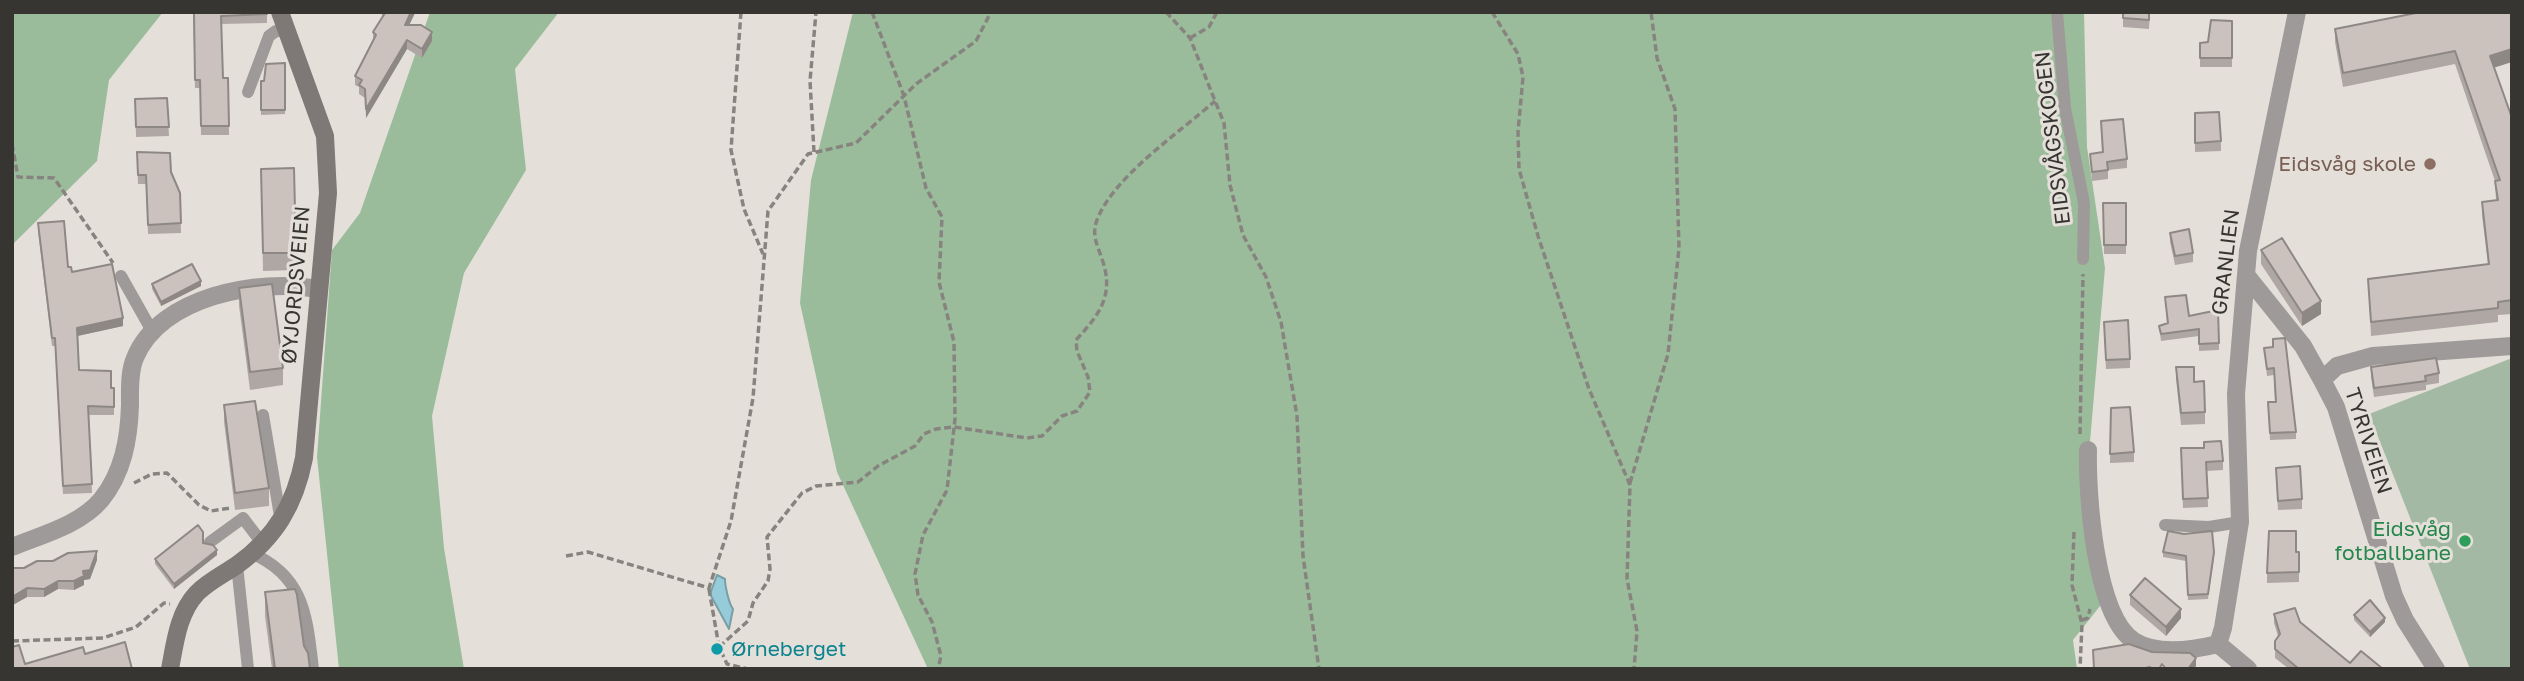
<!DOCTYPE html>
<html>
<head>
<meta charset="utf-8">
<style>
  body { margin:0 }
  #map { position:relative; width:2524px; height:681px; overflow:hidden; background:#e4e0d9; font-family:"Golos Text",sans-serif }
  canvas { display:block }
  .frame { position:absolute; inset:0; border:14px solid #363532; pointer-events:none }
</style>
</head>
<body>
<div id="map">
<canvas width="2524" height="681"></canvas>
<div class="frame"></div>
</div>
<script>
const g = document.querySelector('canvas').getContext('2d');
g.lineJoin = 'round';
function paint(path, color) {
  g.fillStyle = color;
  g.fill(path, 'evenodd');
}
function stroke(path, color, width, dash) {
  g.strokeStyle = color;
  g.lineWidth = width;
  g.lineCap = dash ? 'butt' : 'round';
  g.setLineDash(dash || []);
  g.stroke(path);
}
function label(font, color, halo, rows, align = 'center') {
  g.font = font + ' "Golos Text",sans-serif';
  g.lineWidth = 6;
  g.setLineDash([]);
  g.textBaseline = 'middle';
  g.strokeStyle = halo;
  g.fillStyle = color;
  for (const [text, x, y, turn = 0] of rows) {
    g.save();
    g.translate(x, y);
    g.rotate((+turn || 0) * Math.PI / 180);
    g.textAlign = isNaN(turn) ? turn : align;
    if (halo) g.strokeText(text, 0, 0);
    g.fillText(text, 0, 0);
    g.restore();
  }
}
const green = new Path2D(`
  M2512,358V667L2470,669L2369,414Z`);
const forest = new Path2D(`
  M12,12H163L109,80L97,161L12,245Z
  M430,12H559L515,69L526,170L464,273L432,416L444,548L464,669H339L317,457L332,250L360,213Z
  M853,12H2084L2087,147L2105,268L2086,488L2112,591L2073,640L2077,669H928L837,472L800,303L811,180Z`);
const water = new Path2D(`
  M717,575L725,579C725,586 729,604 733,609L729,629L710,594Z`);
const path = new Path2D(`
  M741,12L731,150L744,209L763,254
  M872,12L904,96L926,188L942,217L939,282L954,342L955,419L947,490L923,535L915,574L918,595L932,622L941,656L938,669
  M1166,12L1190,38L1215,101L1224,123L1230,185L1243,235L1266,277L1281,322L1297,416L1303,556L1319,669
  M1492,12L1518,54L1523,77L1518,132L1519,169L1538,236L1589,389L1630,485L1627,579L1637,631L1634,669
  M1190,38L1209,27L1217,12
  M12,144L18,177L54,178L113,263
  M814,152L810,81L816,12
  M2080,434L2083,274
  M134,483L152,474L167,473L199,505L211,511L230,508
  M1630,483L1668,354L1679,248L1675,109L1657,58L1651,12
  M2074,532L2072,585L2082,624L2080,669
  M566,556L588,552L709,588L731,521L753,398L768,211L808,154L856,143L916,84L976,41L991,12
  M709,589L719,647L727,664L748,669
  M2082,620L2088,618L2090,609
  M12,641L103,638L136,627L164,603L170,604
  M719,647L748,621L753,603L768,581L770,569L767,537L802,493L816,486L858,482L878,466L915,446L924,434L936,429L954,427L1027,438L1042,436L1062,416L1077,411L1090,392L1088,377L1077,351L1076,340C1099,315 1115,295 1102,259C1098,247 1092,236 1096,223C1110,179 1180,132 1215,101`);
const lane = new Path2D(`
  M2057,12L2065,108L2084,203L2083,259
  M248,92L269,36L276,31H289
  M121,276L152,331
  M263,415L281,522
  M2165,525L2209,527L2240,522
  M210,542L243,518L262,543
  M251,553C305,576 307,618 313,669
  M237,565L248,669`);
const street = new Path2D(`
  M2246,275L2303,346L2322,380
  M2088,450C2087,495 2095,616 2134,641C2158,656 2193,650 2218,644
  M12,547C41,535 80,525 101,500C123,473 129,439 130,405C130,391 129,371 135,358C160,296 259,278 317,289
  M2248,669L2218,644L2223,628L2240,522L2236,394L2248,251L2297,12
  M2436,669L2405,620L2394,596L2336,407L2322,380L2337,366L2373,356L2512,346`);
const secondary = new Path2D(`
  M170,669C175,643 178,613 197,593C209,581 224,574 237,565C276,537 295,504 304,458L328,193L325,136L280,12`);
const wall = new Path2D(`
  M193,12H267V23L221,24L223,78H228L229,135H201L200,88H195Z
  M382,12H415L409,25L432,41L422,58L407,49L366,118L365,98L359,94V87L355,85V76L373,41V32L382,18Z
  M2123,12H2150L2149,29L2123,27Z
  M2421,12L2494,68L2512,118V314L2498,315V322L2371,336L2368,279L2488,264L2482,215V202L2496,200L2495,181L2455,64L2343,87L2335,42V29Z
  M2232,21V67H2200V43L2208,42Z
  M285,63V114L261,115V81H264Z
  M167,98L169,136L136,137L135,99Z
  M2195,113L2221,141V151L2195,152Z
  M2101,121L2127,159V168L2108,170V179L2092,181L2090,154L2102,152Z
  M137,152L171,172L180,193L181,233L148,234L146,184H138Z
  M294,168L296,270L263,271L261,169Z
  M2103,203H2126V254H2104Z
  M38,223L72,272L123,326L78,336L79,370L111,388H114V415H89L92,493L63,494L55,346H52L38,231Z
  M2170,233L2193,253V262L2175,265L2170,242Z
  M2261,250L2321,314L2302,326L2261,264Z
  M152,284L201,286L161,306L152,289Z
  M239,288L283,368V385L250,390L239,306Z
  M2165,297L2189,316L2219,343V350L2199,351V336L2161,341L2159,326L2167,323Z
  M2104,331L2130,359V368L2106,369Z
  M2273,347L2296,432V439L2270,440L2268,402H2275L2274,375L2267,376L2264,348Z
  M2176,367L2194,382L2205,412V424L2181,425L2176,379Z
  M2371,367L2439,373V383L2426,385V390L2374,397L2371,377Z
  M224,405L269,488V506L235,510L224,422Z
  M2111,408L2134,452V462L2110,463Z
  M2181,458L2223,461V470L2207,471L2208,507L2183,508Z
  M2276,477L2302,499V509L2278,510Z
  M203,543L217,555L174,589L155,564V559Z
  M2163,552L2214,557L2208,599L2188,600L2186,561L2163,557Z
  M2296,552H2299V582L2267,583V573Z
  M97,560L90,579L84,580V585L74,590L58,589L44,597H27L12,605V568H24L53,561Z
  M265,592L304,646L310,669H272L265,616Z
  M2130,595L2181,618L2166,636L2130,605Z
  M2274,614L2300,622L2350,663L2383,669H2289L2275,658V641L2278,636L2274,623Z
  M2354,615L2385,622L2370,637L2354,620Z`);
const shadedWall = new Path2D(`
  M411,12L415,13L405,34V25Z
  M432,32V41L422,58V49Z
  M407,40V49L366,118V109Z
  M2512,49V62L2490,69V56Z
  M201,281V286L161,306V302Z
  M2321,301V314L2302,326V313Z
  M123,318V326L77,336V328Z
  M217,550V555L174,589V584Z
  M97,551V560L90,579L84,580V585L74,590V581L83,571Z
  M58,581V589L44,597V589Z
  M27,588V597L13,605V597Z
  M2181,609V618L2166,636V627Z
  M2385,618V622L2370,637V632Z
  M2196,658V666L2194,669H2188Z`);
const building = new Path2D(`
  M194,12H267V14L221,16L223,78H228L229,126H201L200,80H195Z
  M384,12H411L405,25H421L432,32L422,49L407,40L366,109L365,89L359,85L362,80L355,76L376,35L373,32L385,13Z
  M2123,12H2149V20L2123,18Z
  M2421,12H2512V49L2490,56L2512,118V300L2498,302V308L2371,322L2368,279L2489,264L2482,202L2498,200L2495,181L2500,180L2455,51L2343,73L2335,29Z
  M2211,20L2232,21V58H2200V43L2208,42Z
  M285,63V110H261V81H264L266,64Z
  M167,98L169,127H136L135,99Z
  M2219,112L2221,141L2195,143V113Z
  M2123,119L2127,159L2107,162L2108,170L2092,172L2090,154L2103,152L2101,121Z
  M137,152L170,153L171,172L180,193L181,223L148,225L146,175H138Z
  M294,168L296,253H263L261,169Z
  M2103,203H2126V245H2104Z
  M64,221L68,267H71L72,272L112,264L123,318L77,328L79,370L111,371V388H114V407L88,406L92,484L63,486L55,338H52L38,223Z
  M2189,229L2193,253L2175,256L2170,233Z
  M2282,238L2321,301L2302,313L2261,250Z
  M192,264L201,281L161,302L152,284Z
  M272,284L283,368L250,372L239,288Z
  M2186,295L2189,316L2218,310L2219,343L2199,344V329L2161,334L2159,326L2168,323L2165,297Z
  M2128,320L2130,359L2106,360L2104,322Z
  M2285,338L2296,432L2270,433L2268,402H2276L2274,368L2267,369L2264,348L2273,347V339Z
  M2436,358L2439,373L2425,376L2426,381L2374,388L2371,367Z
  M2176,367H2194V382L2204,381L2205,412L2181,413Z
  M255,401L269,488L235,493L224,405Z
  M2130,407L2134,452L2110,454L2111,408Z
  M2221,441L2223,461L2206,462L2208,498L2183,499L2181,448H2204V442Z
  M2300,466L2302,499L2278,501L2276,468Z
  M198,525L203,532V543L213,545L217,550L174,584L155,559Z
  M2168,531L2184,534L2212,531L2214,552L2208,594L2188,595L2186,556L2163,552Z
  M2269,531H2296V552H2299V572L2267,573Z
  M97,551L90,570L83,571L84,576L74,581H58L44,589L27,588L12,597V568H24L37,561H53L68,553Z
  M2145,578L2181,609L2166,627L2130,595Z
  M295,589L297,595L304,646L308,653L310,669H275L265,592Z
  M2370,600L2385,618L2370,632L2354,615Z
  M2295,608L2300,622L2350,663L2361,651L2383,669H2299L2275,649V641L2280,634L2274,614Z
  M125,642L132,669H12V647L19,645L25,664L83,647L85,654Z
  M2129,644L2152,652L2190,653L2196,658L2188,669H2166L2162,664L2159,669H2153L2150,667L2141,669H2094L2093,650Z`);
const markers = [
  [2430,164,7,"#8d6e63"],
  [2465,541,7,"#2e9e5b"],
  [717,649,7,"#0f9aa8"]
];
const streetNames = [
  ["EIDSVÅGSKOGEN",2053,138,-97],
  ["GRANLIEN",2226,262,-83],
  ["ØYJORDSVEIEN",296,285,-85],
  ["TYRIVEIEN",2368,441,72]
];
const educationNames = [
  ["Eidsvåg skole",2416,164]
];
const leisureNames = [
  ["Eidsvåg",2451,529],
  ["fotballbane",2451,553]
];
const cultureNames = [
  ["Ørneberget",731,649]
];
paint(green, '#a4b9a4');
paint(forest, '#9bbc9b');
paint(water, '#96cbd9');
stroke(water, '#799ea7', 2);
stroke(path, '#878480', 3.5, [7, 3.5]);
stroke(lane, '#9e9a99', 12);
stroke(street, '#9e9a99', 18);
stroke(secondary, '#7e7876', 18);
paint(wall, '#afa7a3');
paint(shadedWall, '#8e8885');
paint(building, '#cbc2be');
stroke(building, '#8e8885', 2);
for (const [x, y, r, color] of markers) {
  const dot = new Path2D();
  dot.arc(x, y, r, 0, 2 * Math.PI);
  g.fillStyle = color;
  g.fill(dot);
  stroke(dot, '#e4e0d9', 2.5);
}
label('21px', '#363532', '#e4e0d9', streetNames);
label('21px', '#785e54', '#e4e0d9', educationNames, 'right');
label('21px', '#27864d', '#e4e0d9', leisureNames, 'right');
label('21px', '#0d838f', '#e4e0d9', cultureNames, 'left');
</script>
</body>
</html>
